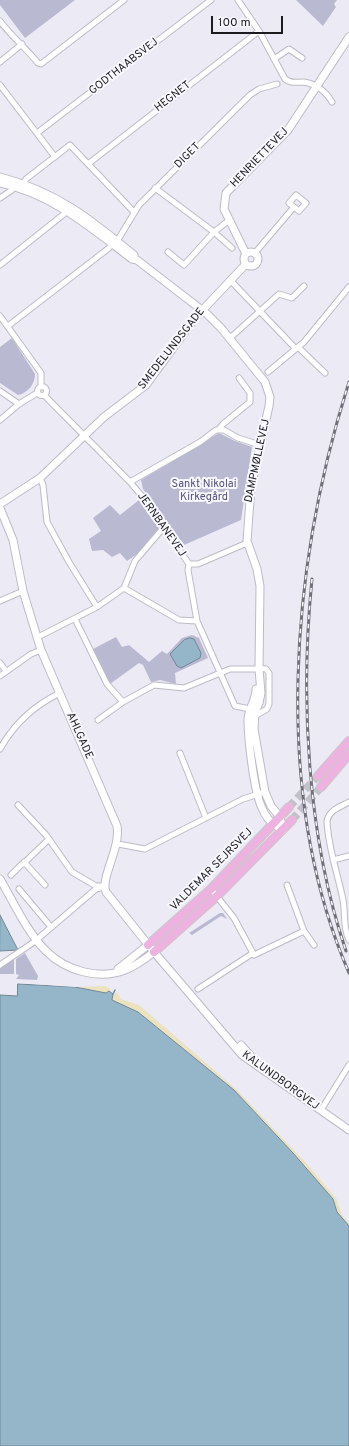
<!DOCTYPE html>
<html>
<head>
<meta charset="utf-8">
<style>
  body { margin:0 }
  #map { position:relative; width:349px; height:1446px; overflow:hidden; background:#ebeaf5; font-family:Overpass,sans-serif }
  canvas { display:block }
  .scale { position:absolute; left:211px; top:16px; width:72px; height:18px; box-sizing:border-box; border:2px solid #1c1c20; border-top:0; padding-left:5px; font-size:12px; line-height:14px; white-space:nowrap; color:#1c1c20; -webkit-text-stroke:3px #f8f8ff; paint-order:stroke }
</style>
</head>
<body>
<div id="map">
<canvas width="349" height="1446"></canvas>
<div class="scale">100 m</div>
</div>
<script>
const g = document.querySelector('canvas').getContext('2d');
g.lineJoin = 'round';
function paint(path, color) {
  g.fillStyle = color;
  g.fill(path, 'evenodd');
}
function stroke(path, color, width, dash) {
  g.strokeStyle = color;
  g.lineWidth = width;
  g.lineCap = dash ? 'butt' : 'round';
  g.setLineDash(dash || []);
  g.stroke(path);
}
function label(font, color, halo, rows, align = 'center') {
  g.font = font + ' Overpass,sans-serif';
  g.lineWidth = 4;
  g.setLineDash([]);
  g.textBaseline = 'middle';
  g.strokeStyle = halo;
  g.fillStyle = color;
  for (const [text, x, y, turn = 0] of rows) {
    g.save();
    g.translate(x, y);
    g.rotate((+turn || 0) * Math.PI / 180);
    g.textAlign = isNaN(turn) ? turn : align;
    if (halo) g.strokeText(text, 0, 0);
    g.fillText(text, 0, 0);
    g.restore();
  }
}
const green = new Path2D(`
  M0,0H75L25,38L0,5Z
  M296,0H337L334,4L336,7L323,26Z
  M12,338L35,374C35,384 28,393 18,395L0,383V347Z
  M219,433L235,441L252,447L241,520L184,545L143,489L141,480Z
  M139,500L160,530L137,554L127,561L120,553L112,557L103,550L92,551L89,539L101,531L93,518L110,505L120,515Z
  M192,635L199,638L208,658L175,673L176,684L160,680L151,682L143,665L139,663L110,684L93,649L116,637L122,647L129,645L149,662L162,651L167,654L182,638Z
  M220,913H223L227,919L221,916L192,935L189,933Z
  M25,953L38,976L37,980L16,979L19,975L16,974V959Z
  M14,959V974H0V968Z`);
const sand = new Path2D(`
  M105,986L111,989L106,993L75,987Z
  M117,992L121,999L139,1005L237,1090L307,1164L336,1198L342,1215L349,1223V1226L337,1212L333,1199L293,1153L234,1090L138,1012L112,1000L113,996Z`);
const water = new Path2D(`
  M190,638L194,639L201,653L200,658L181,668L177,666L170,654L184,640Z
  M0,915L18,950L0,951Z
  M18,984L75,987L106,993L109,991L113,994L112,1000L138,1012L234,1090L293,1153L333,1199L337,1212L349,1226V1446H0V995L17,996Z`);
const pier = new Path2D(`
  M18,983L51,984L88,986L75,987Z`);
const stream = new Path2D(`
  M113,994L115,990`);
const primaryTunnel = new Path2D(`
  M289,807L318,776
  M292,820L321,787`);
const street = new Path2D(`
  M238,0L259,31L285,79C291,84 297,82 304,82C316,84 326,92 332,102
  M0,21C12,37 26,48 38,63L41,64L124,0
  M274,59L289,49L302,58
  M0,62L22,44
  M0,85L55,157
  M37,133L211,0
  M88,164L259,31
  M22,186L26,179L70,145L134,212
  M155,188L214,232L232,248
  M0,198L12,190L14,184
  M116,243L139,205L250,95L259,89L277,84
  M168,252L184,265L214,232L228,221
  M254,254L294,207L299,211L306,203L296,195L289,203L294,207
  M0,265L64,214L67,209
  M230,280L296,349
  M0,316L41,373V387
  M8,326L109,248
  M230,338L279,294L292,298L304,286
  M298,347L325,373
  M268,372L304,342L349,287
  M37.5 391a4.5 4.5 0 1 1 9 0a4.5 4.5 0 1 1-9 0Z
  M0,391L19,404
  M44,395L130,482L146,501L189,564L188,570L197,621L235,706L250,709
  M0,420L19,404L37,393
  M219,429L223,424L250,402V393L239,378
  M40,478L43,485L47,522L69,562L97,607
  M130,482L200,442L216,430H224L238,438L260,445
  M189,564H198L247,543
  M124,588L179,620L197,621
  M124,588L135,561L164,527
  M0,601L23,591
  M75,619L107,684L123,702
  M38,637L97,607L124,588
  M0,663L6,671
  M0,676L31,654L41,650
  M253,717L267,709L269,704V673L266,669L259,668
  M98,720L123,702L154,685L184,688L230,669H259
  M0,749C14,724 35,705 60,693
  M180,753L206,818
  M349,802C340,807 329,810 327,821C328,848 338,874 343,900C346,915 342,925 349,940
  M18,805L46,835L72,872L96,886H101
  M118,844L145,849L243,799L265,792
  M333,860L349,856
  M24,862L45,885
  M23,864L49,839
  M11,875L21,865
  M287,885L304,931L314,945
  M19,889L51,927
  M211,889L234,918L254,955L304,931
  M0,965L34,942L96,889L104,887
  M198,989L253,953
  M321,1110L349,1065`);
const secondary = new Path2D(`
  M0,177C57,192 89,218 134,255
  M0,183C52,194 90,227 132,259L137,260L207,314L221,328L265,382L270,397L269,406L251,487L247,541L257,569L260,586L259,669L261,693L259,703L255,712L254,729L265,792L271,806L280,817L283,830
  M244 259a7 7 0 1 1 14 0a7 7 0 1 1-14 0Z
  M246,254L224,209L226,193L288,130L349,37
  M0,504L40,478L104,417L146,385L195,318L246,264
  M0,508L13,540L23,591L41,650L117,826C121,848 100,878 106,892L154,952L242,1055L349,1130
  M256,689C256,701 248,708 248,720C248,739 254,792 262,808C265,816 271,823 278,827
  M0,879C14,903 27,932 46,951C66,971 99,980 125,970C136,966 145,959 154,952
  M118,969L148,945
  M241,1045L258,1064`);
const primary = new Path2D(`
  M318,776L349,741
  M321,787L349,754
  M148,945L211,889L289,807
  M154,952L217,896L292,820`);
const rail = new Path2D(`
  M349,382C291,565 271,793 349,973
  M312,579C300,698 307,837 346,951`);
const streetNames = [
  ["GODTHAABSVEJ",124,67,-38],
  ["HEGNET",173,97,-38],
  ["DIGET",188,156,-45],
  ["HENRIETTEVEJ",260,158,-46],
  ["SMEDELUNDSGADE",172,349,-52],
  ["DAMPMØLLEVEJ",258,461,-78],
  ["JERNBANEVEJ",161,525,55],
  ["AHLGADE",79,736,66],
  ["VALDEMAR SEJRSVEJ",212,870,-45],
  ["KALUNDBORGVEJ",280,1081,36]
];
const parkNames = [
  ["Sankt Nikolai",204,485],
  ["Kirkegård",204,498]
];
paint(green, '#bab9d2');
paint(sand, '#ece2bd');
paint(water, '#94b6c8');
stroke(water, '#708896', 1);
paint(pier, '#ebeaf5');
stroke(stream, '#708896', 1.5);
stroke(primaryTunnel, '#c2c1ca', 8, [8, 4]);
stroke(street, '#bcbcc6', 7);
stroke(secondary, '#bcbcc6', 9);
stroke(primary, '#c9c9c9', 10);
stroke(street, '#fff', 5);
stroke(secondary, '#fff', 7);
stroke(primary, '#eeb2e0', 8);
stroke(rail, '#707077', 3);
stroke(rail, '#f8f8ff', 1.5, [4.5]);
label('11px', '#1c1c20', '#f8f8ff', streetNames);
label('11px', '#56517f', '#f8f8ff', parkNames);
</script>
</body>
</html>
